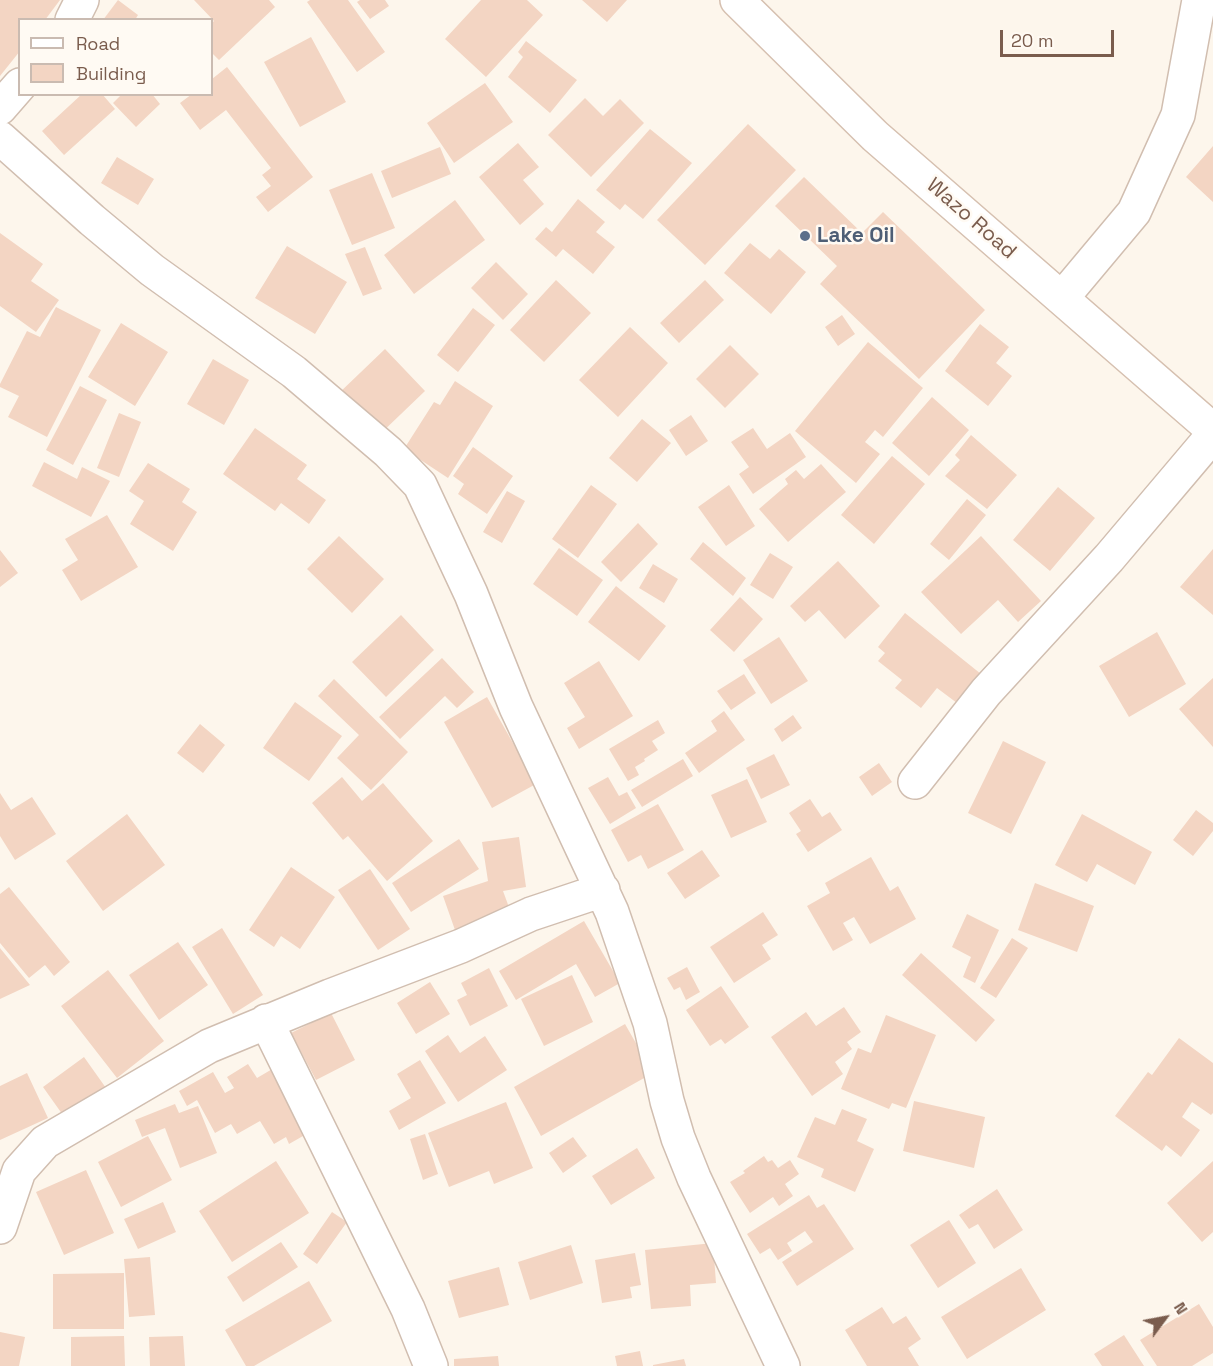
<!DOCTYPE html>
<html>
<head>
<meta charset="utf-8">
<style>
  body { margin:0 }
  #map { position:relative; width:1213px; height:1366px; overflow:hidden; background:#fdf6ec; font-family:"Space Grotesk",sans-serif }
  canvas { display:block }
  .legend { position:absolute; left:18px; top:18px; width:195px; height:78px; box-sizing:border-box; background:#fffaf3; border:2px solid #cabbb1; margin:0; padding:8px 10px; list-style:none; font-size:18px; color:#7a5c4d }
  .legend li { display:flex; align-items:center; gap:12px; height:30px }
  .legend b { width:30px; border:2px solid #cabbb1 }
  .north { position:absolute; left:1135px; top:1288px; width:60px; height:60px; -webkit-text-stroke:4px #fffaf3; paint-order:stroke; rotate:58deg; font-size:16px; font-weight:700; line-height:24px; text-align:center; color:#7a5c4d }
  .north::after { content:''; display:block; margin:auto; width:21px; height:27px; background:#7a5c4d; clip-path:polygon(50% 0,100% 100%,50% 72%,0 100%) }
  .scale { position:absolute; left:1000px; top:30px; width:114px; height:27px; box-sizing:border-box; border:3px solid #7a5c4d; border-top:0; padding-left:8px; font-size:18px; line-height:21px; white-space:nowrap; color:#7a5c4d; -webkit-text-stroke:4px #fffaf3; paint-order:stroke }
</style>
</head>
<body>
<div id="map">
<canvas width="1213" height="1366"></canvas>
<ul class="legend">
<li><b style="height:8px;background:#fff"></b>Road</li>
<li><b style="height:16px;background:#f3d5c3"></b>Building</li>
</ul>
<div class="north">N</div>
<div class="scale">20 m</div>
</div>
<script>
const g = document.querySelector('canvas').getContext('2d');
g.lineJoin = 'round';
function paint(path, color) {
  g.fillStyle = color;
  g.fill(path, 'evenodd');
}
function stroke(path, color, width, dash) {
  g.strokeStyle = color;
  g.lineWidth = width;
  g.lineCap = dash ? 'butt' : 'round';
  g.setLineDash(dash || []);
  g.stroke(path);
}
function label(font, color, halo, rows, align = 'center') {
  g.font = font + ' "Space Grotesk",sans-serif';
  g.lineWidth = 5;
  g.setLineDash([]);
  g.textBaseline = 'middle';
  g.strokeStyle = halo;
  g.fillStyle = color;
  for (const [text, x, y, turn = 0] of rows) {
    g.save();
    g.translate(x, y);
    g.rotate((+turn || 0) * Math.PI / 180);
    g.textAlign = isNaN(turn) ? turn : align;
    if (halo) g.strokeText(text, 0, 0);
    g.fillText(text, 0, 0);
    g.restore();
  }
}
const building = new Path2D(`
  M0,0H60L45,20H20V51L0,76Z
  M118,0L138,15L135,20H103Z
  M194,0H269L275,7L219,60L212,53V23L214,21Z
  M310,0H348L385,52L357,72L307,2Z
  M360,0H385L389,6L370,19L357,2Z
  M481,0H527L543,15L486,77L445,39Z
  M582,0H627L607,22Z
  M311,37L346,102L300,127L264,62Z
  M526,41L577,80L550,113L508,77L523,57L518,52Z
  M227,67L313,177L268,212L256,197L271,186L262,175L271,168L226,110L200,130L180,103L192,94H212V79Z
  M485,83L513,122L454,163L427,123Z
  M82,94H102L115,109L64,155L42,131Z
  M122,94H152L160,104L136,127L113,103Z
  M585,98L603,116L620,99L644,123L591,177L548,135Z
  M748,124L796,170L705,265L657,220Z
  M650,129L692,163L643,219L625,204L620,210L596,190Z
  M518,143L539,167L523,180L544,204L520,225L479,177Z
  M1213,146V202L1186,177Z
  M440,147L451,174L392,198L381,171Z
  M117,157L154,179L138,205L101,183Z
  M372,173L395,228L352,245L329,190Z
  M804,177L862,233L883,212L985,310L919,379L820,284L837,266L775,206Z
  M578,199L605,222L596,232L615,247L593,274L563,249L556,257L535,239L546,227L552,232Z
  M455,200L485,240L414,294L384,255Z
  M0,233L43,264L31,281L59,300L36,332L0,306Z
  M750,243L770,259L779,249L806,272L771,314L724,273Z
  M287,246L347,282L315,334L255,298Z
  M365,247L382,289L363,296L345,254Z
  M496,262L528,294L503,320L471,288Z
  M556,280L591,313L544,362L510,330Z
  M705,280L724,300L679,343L660,323Z
  M56,307L101,330L47,437L8,417L19,396L0,387V384L27,331L40,337Z
  M473,308L495,325L458,372L437,355Z
  M842,315L855,334L838,346L825,327Z
  M121,323L168,352L135,406L88,377Z
  M980,324L1009,347L996,363L1012,376L988,406L945,371Z
  M630,327L668,363L618,417L579,380Z
  M868,342L923,388L883,437L875,430L865,442L880,454L856,483L795,431Z
  M730,345L759,374L725,408L696,379Z
  M385,349L425,391L377,437L337,395Z
  M213,359L249,380L224,425L187,404Z
  M455,381L493,406L448,478L404,449L434,402L440,405Z
  M80,386L107,400L73,465L46,450Z
  M932,397L969,430L929,476L892,443Z
  M119,413L141,422L119,477L97,468Z
  M691,415L708,441L686,456L669,430Z
  M642,419L671,443L637,482L609,458Z
  M255,428L307,465L297,479L326,500L309,524L281,503L275,511L223,474Z
  M753,428L767,449L790,433L806,457L753,494L739,474L749,467L731,442Z
  M971,435L1017,475L987,509L945,476L960,460L955,455Z
  M473,447L513,476L487,514L458,494L464,484L453,476Z
  M892,456L925,484L874,544L841,515Z
  M44,462L77,479L82,467L110,481L91,517L32,486Z
  M148,463L190,489L182,502L197,512L173,551L130,524L144,501L129,491Z
  M821,464L846,492L788,542L759,509L788,484L785,479L796,470L804,479Z
  M591,485L617,504L578,558L552,539Z
  M729,485L755,526L726,546L698,507Z
  M1058,487L1095,518L1050,571L1013,540Z
  M507,491L525,501L502,543L483,532Z
  M967,499L986,515L949,560L930,544Z
  M107,515L138,567L81,601L62,570L78,560L65,539Z
  M638,523L658,544L621,582L601,562Z
  M339,536L384,579L352,613L307,569Z
  M981,536L1041,601L1018,622L998,600L961,634L921,592Z
  M703,542L746,578L733,596L690,559Z
  M559,548L603,580L577,616L533,584Z
  M1213,549V615L1180,587Z
  M0,550L18,573L0,587Z
  M770,553L793,567L773,599L750,585Z
  M838,561L880,606L845,639L819,610L805,622L790,606Z
  M653,564L678,579L664,603L639,588Z
  M616,586L666,626L639,661L588,622Z
  M740,597L763,619L734,652L710,630Z
  M905,613L981,674L957,703L937,688L921,708L895,688L902,680L878,661L885,653L878,647Z
  M401,615L434,650L386,697L352,662Z
  M1157,632L1186,684L1129,717L1099,666Z
  M779,637L808,681L771,704L743,660Z
  M442,658L474,692L457,708L445,696L400,739L379,717Z
  M599,661L633,716L579,749L567,728L585,717L564,683Z
  M744,674L756,693L731,710L717,691Z
  M1213,678V747L1179,709Z
  M334,679L408,752L371,790L337,758L359,735L318,696Z
  M487,697L536,784L492,808L444,722Z
  M295,702L342,736L309,781L263,748Z
  M724,711L745,740L699,773L685,753L717,731L711,721Z
  M793,715L802,728L782,742L774,729Z
  M658,720L665,733L652,741L658,750L644,759L645,761L635,767L639,775L628,781L609,749Z
  M200,724L225,745L203,773L177,753Z
  M1003,741L1046,762L1011,834L968,813Z
  M774,754L790,785L761,799L746,768Z
  M683,759L693,776L642,807L631,790Z
  M879,763L892,782L872,796L859,777Z
  M342,777L362,801L383,783L433,841L387,881L348,836L343,840L312,803Z
  M608,777L619,796L627,792L636,808L610,824L588,788Z
  M747,779L767,822L731,838L711,795Z
  M0,793L11,810L32,797L56,834L15,860L0,836Z
  M810,799L822,817L830,812L842,830L808,852L796,834L801,831L789,813Z
  M658,804L684,850L648,869L641,855L628,862L611,830Z
  M1196,810L1213,823V831L1193,856L1173,840Z
  M127,814L165,865L103,911L66,861Z
  M1082,814L1152,852L1135,885L1097,864L1087,882L1055,865Z
  M519,837L526,887L503,891L510,910L455,930L443,896L488,881L482,842Z
  M459,839L479,869L411,912L392,883Z
  M702,850L720,876L685,899L667,873Z
  M871,857L890,891L898,886L916,919L870,944L854,917L843,923L853,940L833,951L807,906L830,893L825,883Z
  M291,867L335,897L300,949L281,936L274,947L249,930Z
  M370,869L410,929L378,950L338,890Z
  M1035,883L1094,906L1077,952L1018,930Z
  M9,887L70,962L54,976L45,965L29,978L0,943V894Z
  M763,912L778,935L762,945L771,959L734,983L710,947Z
  M967,914L999,930L975,983L963,977L971,957L952,947Z
  M584,921L620,983L595,997L576,964L516,1000L499,971Z
  M222,928L263,995L233,1014L192,947Z
  M1012,938L1028,948L996,998L980,988Z
  M178,942L208,985L159,1020L129,975Z
  M0,948L30,985L0,999Z
  M921,953L995,1020L976,1042L902,975Z
  M687,967L700,992L686,1000L680,987L674,990L667,978Z
  M489,968L508,1006L470,1026L457,1000L467,995L461,983Z
  M108,970L164,1041L117,1078L61,1006Z
  M572,975L593,1022L544,1046L521,999Z
  M430,982L450,1014L416,1034L397,1003Z
  M721,986L749,1027L725,1044L721,1039L710,1046L686,1010Z
  M844,1007L861,1032L847,1042L852,1049L835,1062L843,1074L812,1096L771,1037L806,1012L816,1026Z
  M331,1013L355,1060L316,1080L291,1033Z
  M886,1015L936,1035L906,1108L892,1103L889,1109L841,1089L858,1048L871,1053Z
  M625,1024L653,1073L541,1136L514,1087Z
  M448,1035L460,1053L485,1036L507,1070L458,1102L425,1051Z
  M1179,1038L1213,1063V1113L1211,1115L1192,1102L1182,1117L1200,1130L1181,1157L1166,1145L1162,1151L1115,1116L1148,1072L1152,1075Z
  M84,1057L106,1088L65,1118L43,1087Z
  M420,1060L446,1103L399,1130L389,1111L411,1098L397,1074Z
  M248,1064L257,1078L274,1068L310,1132L289,1144L286,1137L274,1144L260,1121L237,1134L231,1124L215,1133L197,1100L187,1106L179,1091L213,1072L225,1093L234,1088L227,1077Z
  M27,1073L48,1118L0,1140V1086Z
  M914,1101L985,1117L974,1168L903,1151Z
  M506,1102L533,1168L494,1184L489,1171L449,1187L428,1133Z
  M175,1104L179,1113L198,1106L217,1153L180,1168L165,1128L142,1137L135,1120Z
  M842,1109L867,1119L857,1141L874,1149L855,1192L821,1177L824,1169L797,1157L815,1117L835,1125Z
  M425,1134L438,1174L423,1180L410,1139Z
  M148,1136L172,1180L121,1207L98,1162Z
  M573,1137L587,1156L563,1173L549,1153Z
  M637,1148L655,1178L611,1205L592,1176Z
  M764,1156L768,1162L772,1160L778,1168L790,1160L799,1174L785,1184L793,1196L779,1206L773,1197L750,1213L730,1182L745,1173L743,1171Z
  M276,1161L309,1213L232,1262L199,1211Z
  M1213,1161V1232L1202,1242L1167,1203Z
  M86,1170L114,1233L64,1255L36,1192Z
  M997,1189L1023,1230L994,1249L978,1224L969,1229L959,1215Z
  M809,1195L817,1208L824,1204L854,1249L797,1286L782,1262L813,1242L805,1231L787,1243L792,1251L778,1260L770,1248L760,1254L747,1234Z
  M163,1202L176,1232L138,1249L124,1219Z
  M332,1212L347,1222L317,1264L303,1254Z
  M949,1220L976,1263L938,1288L910,1245Z
  M281,1242L298,1267L243,1302L227,1277Z
  M713,1243L716,1283L690,1285L691,1306L651,1309L645,1250Z
  M571,1245L583,1283L530,1300L518,1262Z
  M635,1253L641,1285L630,1287L632,1298L602,1303L595,1260Z
  M150,1257L155,1315L129,1317L124,1259Z
  M499,1267L509,1305L459,1318L448,1281Z
  M1021,1268L1046,1310L967,1359L941,1317Z
  M124,1273V1329H53V1274Z
  M309,1281L332,1321L254,1366H246L225,1330Z
  M1199,1304L1213,1327V1353L1192,1366H1157L1140,1340Z
  M882,1307L893,1324L906,1316L921,1339L908,1348L919,1366H867L845,1330Z
  M0,1332L25,1337L19,1366H0Z
  M1124,1335L1144,1366H1102L1094,1354Z
  M124,1336L125,1366H71V1337Z
  M183,1336L185,1366H150L149,1337Z
  M640,1351L643,1366H617L615,1356Z
  M498,1356L499,1366H454V1359Z
  M684,1359L686,1366H653V1365Z`);
const street = new Path2D(`
  M72,20L82,0
  M0,108L20,85
  M0,138L92,220L152,270L294,372L388,452L420,485L471,594L516,707L612,912L650,1023L667,1101L678,1138L694,1178L783,1366
  M1062,298L1134,212L1178,115L1199,0
  M915,782L986,692L1109,558L1213,435
  M266,1021L408,1309L431,1366
  M0,1227L19,1171L45,1142L209,1046L330,996L461,946L531,914L603,890`);
const secondary = new Path2D(`
  M737,0L875,136L1213,430`);
const markers = [
  [805,236,6,"#5c6f8a"]
];
const streetNames = [
  ["Wazo Road",971,219,41]
];
const serviceNames = [
  ["Lake Oil",817,236]
];
paint(building, '#f3d5c3');
stroke(street, '#d1beb0', 36);
stroke(secondary, '#d6c0b0', 36);
stroke(street, '#fff', 33);
stroke(secondary, '#fff', 33);
for (const [x, y, r, color] of markers) {
  const dot = new Path2D();
  dot.arc(x, y, r, 0, 2 * Math.PI);
  g.fillStyle = color;
  g.fill(dot);
  stroke(dot, '#fffaf3', 2);
}
label('21px', '#7a5c4d', '#fffaf3', streetNames);
label('bold 21px', '#4e5e75', '#fffaf3', serviceNames, 'left');
</script>
</body>
</html>
